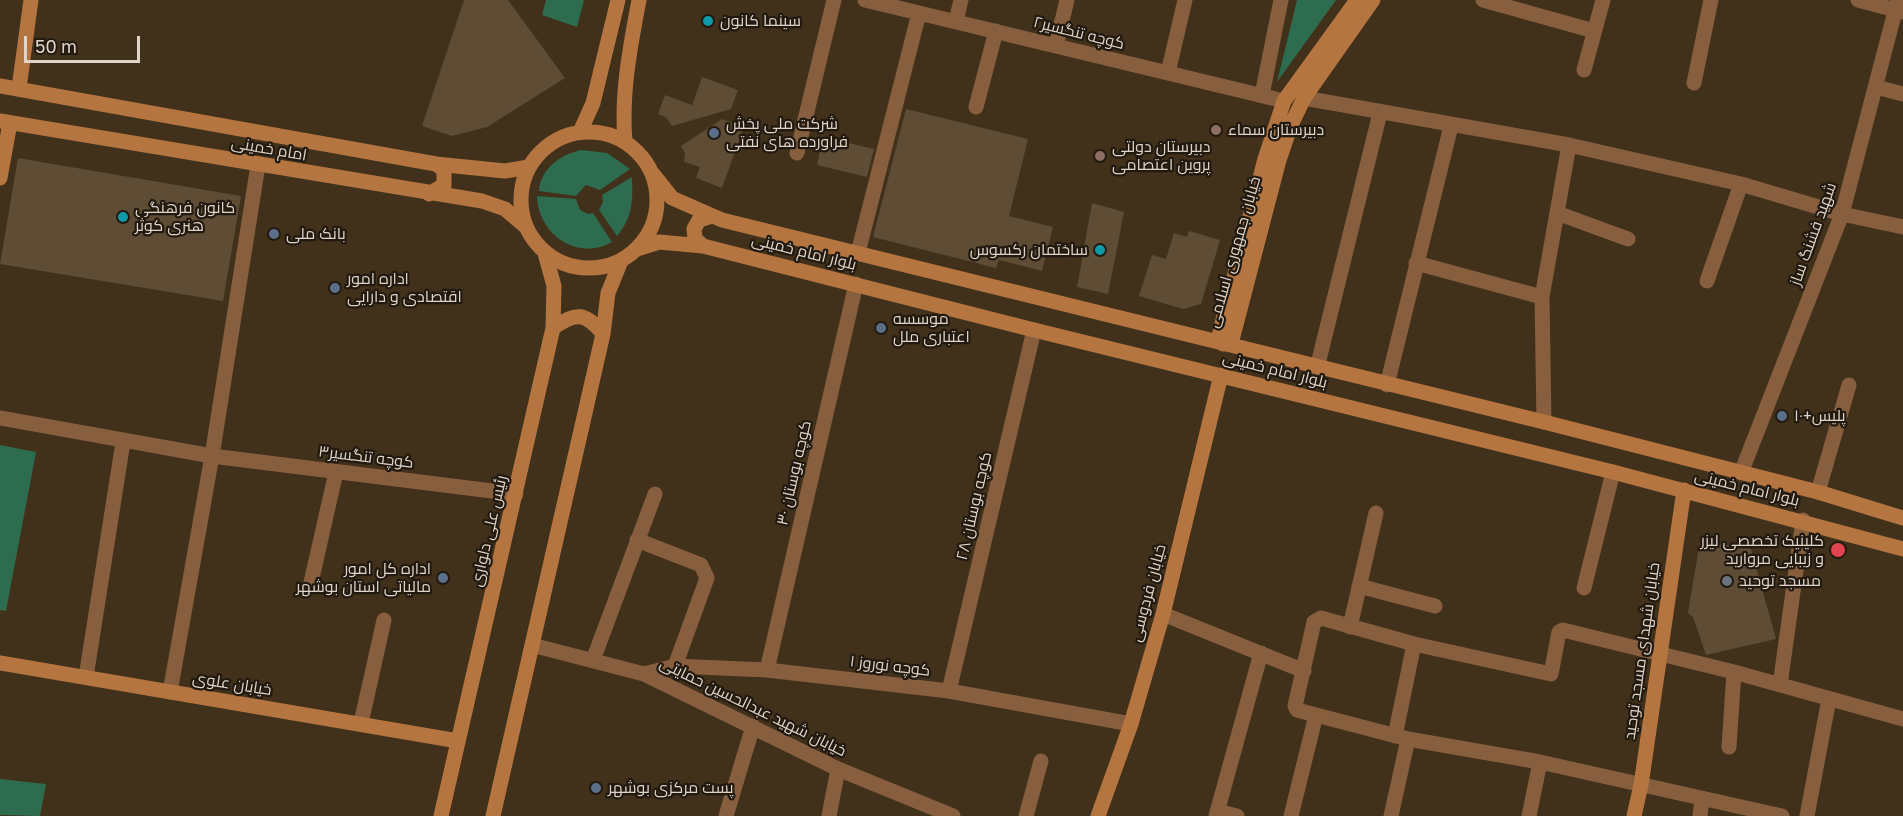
<!DOCTYPE html>
<html>
<head>
<meta charset="utf-8">
<style>
  body { margin:0 }
  #map { position:relative; width:1903px; height:816px; overflow:hidden; background:#41301a; font-family:"Golos Text",sans-serif }
  canvas { display:block }
  .scale { position:absolute; left:24px; top:36px; width:116px; height:27px; box-sizing:border-box; border:3px solid #dfd4c7; border-top:0; padding-left:8px; font-size:18px; line-height:21px; white-space:nowrap; color:#dfd4c7; -webkit-text-stroke:4px #221a10; paint-order:stroke }
</style>
</head>
<body>
<div id="map">
<canvas width="1903" height="816"></canvas>
<div class="scale">50 m</div>
</div>
<script>
const g = document.querySelector('canvas').getContext('2d');
g.lineJoin = 'round';
function paint(path, color) {
  g.fillStyle = color;
  g.fill(path, 'evenodd');
}
function stroke(path, color, width, dash) {
  g.strokeStyle = color;
  g.lineWidth = width;
  g.lineCap = dash ? 'butt' : 'round';
  g.setLineDash(dash || []);
  g.stroke(path);
}
function label(font, color, halo, rows, align = 'center') {
  g.font = font + ' "Golos Text",Cairo,sans-serif';
  g.lineWidth = 4.5;
  g.setLineDash([]);
  g.textBaseline = 'middle';
  g.strokeStyle = halo;
  g.fillStyle = color;
  for (const [text, x, y, turn = 0] of rows) {
    g.save();
    g.translate(x, y);
    g.rotate((+turn || 0) * Math.PI / 180);
    g.textAlign = isNaN(turn) ? turn : align;
    if (halo) g.strokeText(text, 0, 0);
    g.fillText(text, 0, 0);
    g.restore();
  }
}
const green = new Path2D(`
  M546,0H584L577,27L542,15Z
  M1297,0H1336L1277,82Z
  M581,150L607,153L630,169L600,190L586,185L576,196L539,191C541,168 560,155 581,150Z
  M632,177C633,200 633,217 617,236L599,210L603,202L602,195Z
  M537,196L576,199L580,210L588,214L593,213L612,242C577,262 538,234 537,196Z
  M0,445L36,452L6,611L0,610Z
  M0,779L46,784L40,816L0,815Z`);
const building = new Path2D(`
  M464,0H508L565,78L487,127L452,136L422,126Z
  M702,77L738,90L731,109L672,126L666,117L658,114L665,95L692,105Z
  M906,109L1028,139L1009,216L1053,227L1042,271L999,260L996,268L873,237Z
  M722,119L744,127L722,188L696,178L700,167L684,162L685,153L681,146Z
  M823,137L874,149L867,177L817,165Z
  M18,158L241,196L223,301L0,264Z
  M1092,203L1124,212L1108,294L1077,287Z
  M1189,231L1220,240L1201,304L1183,309L1139,296L1152,255L1166,259L1174,233L1187,237Z
  M1700,541L1751,549L1776,639L1706,655L1693,617L1688,613Z`);
const street = new Path2D(`
  M865,0L1284,101
  M1483,0L1594,31
  M1858,0L1903,12
  M956,21L961,0
  M1056,46L1067,0
  M1584,70L1603,0
  M1168,73L1185,0
  M1694,83L1711,0
  M1876,87L1903,94
  M1262,95L1281,0
  M1304,98L1569,145L1741,184L1842,214L1903,227
  M976,107L996,31
  M797,153L834,0
  M1557,213L1628,239
  M858,253L919,13
  M1416,263L1542,297
  M1707,281L1741,184
  M1317,368L1380,113
  M1387,385L1451,126
  M0,418L212,456L516,494
  M1544,422L1542,297L1569,145
  M1741,473L1842,214L1898,0
  M1818,492L1849,385
  M637,540L701,565L707,578L675,666
  M1359,586L1435,606
  M310,587L336,472
  M1584,588L1613,472
  M1163,614L1304,671
  M1350,627L1376,513
  M532,645L644,674L838,769L953,816
  M593,660L655,494
  M767,670L856,284
  M644,674L675,666L767,670L949,691L1131,724
  M86,677L123,442
  M1780,685L1803,520
  M949,691L1034,330
  M170,692L212,456L258,165
  M361,723L384,620
  M1395,736L1414,644
  M1729,747L1734,672
  M1217,811L1237,816
  M726,816L753,726
  M829,816L838,769
  M1026,816L1041,761
  M1216,816L1261,653
  M1291,816L1316,715
  M1391,816L1408,739
  M1529,816L1540,762
  M1700,816L1702,799
  M1782,816L1540,762L1408,739L1297,710L1295,706L1314,622L1321,618L1414,644L1551,674L1559,632L1563,630L1734,672L1903,719
  M1807,816L1829,699`);
const secondary = new Path2D(`
  M1357,0L1284,101L1265,159L1225,312L1220,332L1223,344L1233,336L1279,160L1291,125L1304,98L1373,0
  M0,86L436,164L505,171L529,167
  M19,88L31,0
  M0,121L482,201L505,209L525,226
  M521 200a68 68 0 1 1 136 0a68 68 0 1 1-136 0Z
  M580,132L593,103L618,0
  M625,142C621,93 630,48 639,0
  M653,174L672,198L722,220L1544,422L1818,492L1903,518
  M0,178L10,123
  M429,194L444,185V170L436,164
  M703,246L695,239L694,229L699,220L709,217
  M637,249L659,242L703,246L1034,330L1613,472L1903,549
  M553,328C575,312 586,312 603,334
  M0,663L458,741
  M441,816L553,328L554,286L545,253
  M493,816L603,334L608,293L621,261
  M1098,816L1131,724L1163,614L1221,375
  M1634,816L1641,785L1684,490`);
const markers = [
  [708,21,6,"#0f9aa8"],
  [1216,130,6,"#8d6e63"],
  [714,133,6,"#5c6f8a"],
  [1100,156,6,"#8d6e63"],
  [123,217,6,"#0f9aa8"],
  [274,234,6,"#5c6f8a"],
  [1100,250,6,"#0f9aa8"],
  [335,288,6,"#5c6f8a"],
  [881,328,6,"#5c6f8a"],
  [1782,416,6,"#5c6f8a"],
  [1838,550,8,"#e0444e"],
  [443,578,6,"#5c6f8a"],
  [1727,581,6,"#6b7280"],
  [596,788,6,"#5c6f8a"]
];
const poiNames = [
  ["سینما کانون",720,21],
  ["شرکت ملی پخش",726,124],
  ["فراورده های نفتی",726,142],
  ["دبیرستان سماء",1228,130],
  ["دبیرستان دولتی",1112,147],
  ["پروین اعتصامی",1112,165],
  ["کانون فرهنگی",135,208],
  ["هنری کوثر",135,226],
  ["بانک ملی",286,234],
  ["ساختمان رکسوس",1088,250,"right"],
  ["اداره امور",347,279],
  ["اقتصادی و دارایی",347,297],
  ["موسسه",893,319],
  ["اعتباری ملل",893,337],
  ["پلیس+۱۰",1794,416],
  ["کلینیک تخصصی لیزر",1824,541,"right"],
  ["و زیبایی مروارید",1824,559,"right"],
  ["اداره کل امور",431,569,"right"],
  ["مالیاتی استان بوشهر",431,587,"right"],
  ["مسجد توحید",1739,581],
  ["پست مرکزی بوشهر",608,788]
];
const streetNames = [
  ["کوچه تنگسیر۲",1079,33,14],
  ["امام خمینی",269,149,10],
  ["شهید فشنگ ساز",1813,234,-70],
  ["بلوار امام خمینی",804,252,14],
  ["خیابان جمهوری اسلامی",1234,252,-74],
  ["بلوار امام خمینی",1275,370,14],
  ["کوچه تنگسیر۳",366,457,7],
  ["کوچه بوستان ۳۰",794,473,-77],
  ["بلوار امام خمینی",1747,488,14],
  ["کوچه بوستان ۲۸",974,506,-77],
  ["رئیس علی دلواری",489,531,-77],
  ["خیابان فردوسی",1148,593,-75],
  ["خیابان شهدای مسجد توحید",1642,651,-82],
  ["کوچه نوروز ۱",890,666,7],
  ["خیابان علوی",232,684,9],
  ["خیابان شهید عبدالحسین حمایتی",753,707,26]
];
paint(green, '#2e6c50');
paint(building, '#5e4c35');
stroke(street, '#875f3f', 15);
stroke(secondary, '#b57541', 15);
for (const [x, y, r, color] of markers) {
  const dot = new Path2D();
  dot.arc(x, y, r, 0, 2 * Math.PI);
  g.fillStyle = color;
  g.fill(dot);
  stroke(dot, '#221a10', 2);
}
label('16px', '#dfd4c7', '#221a10', poiNames, 'left');
label('16px', '#dfd4c7', '#221a10', streetNames);
</script>
</body>
</html>
